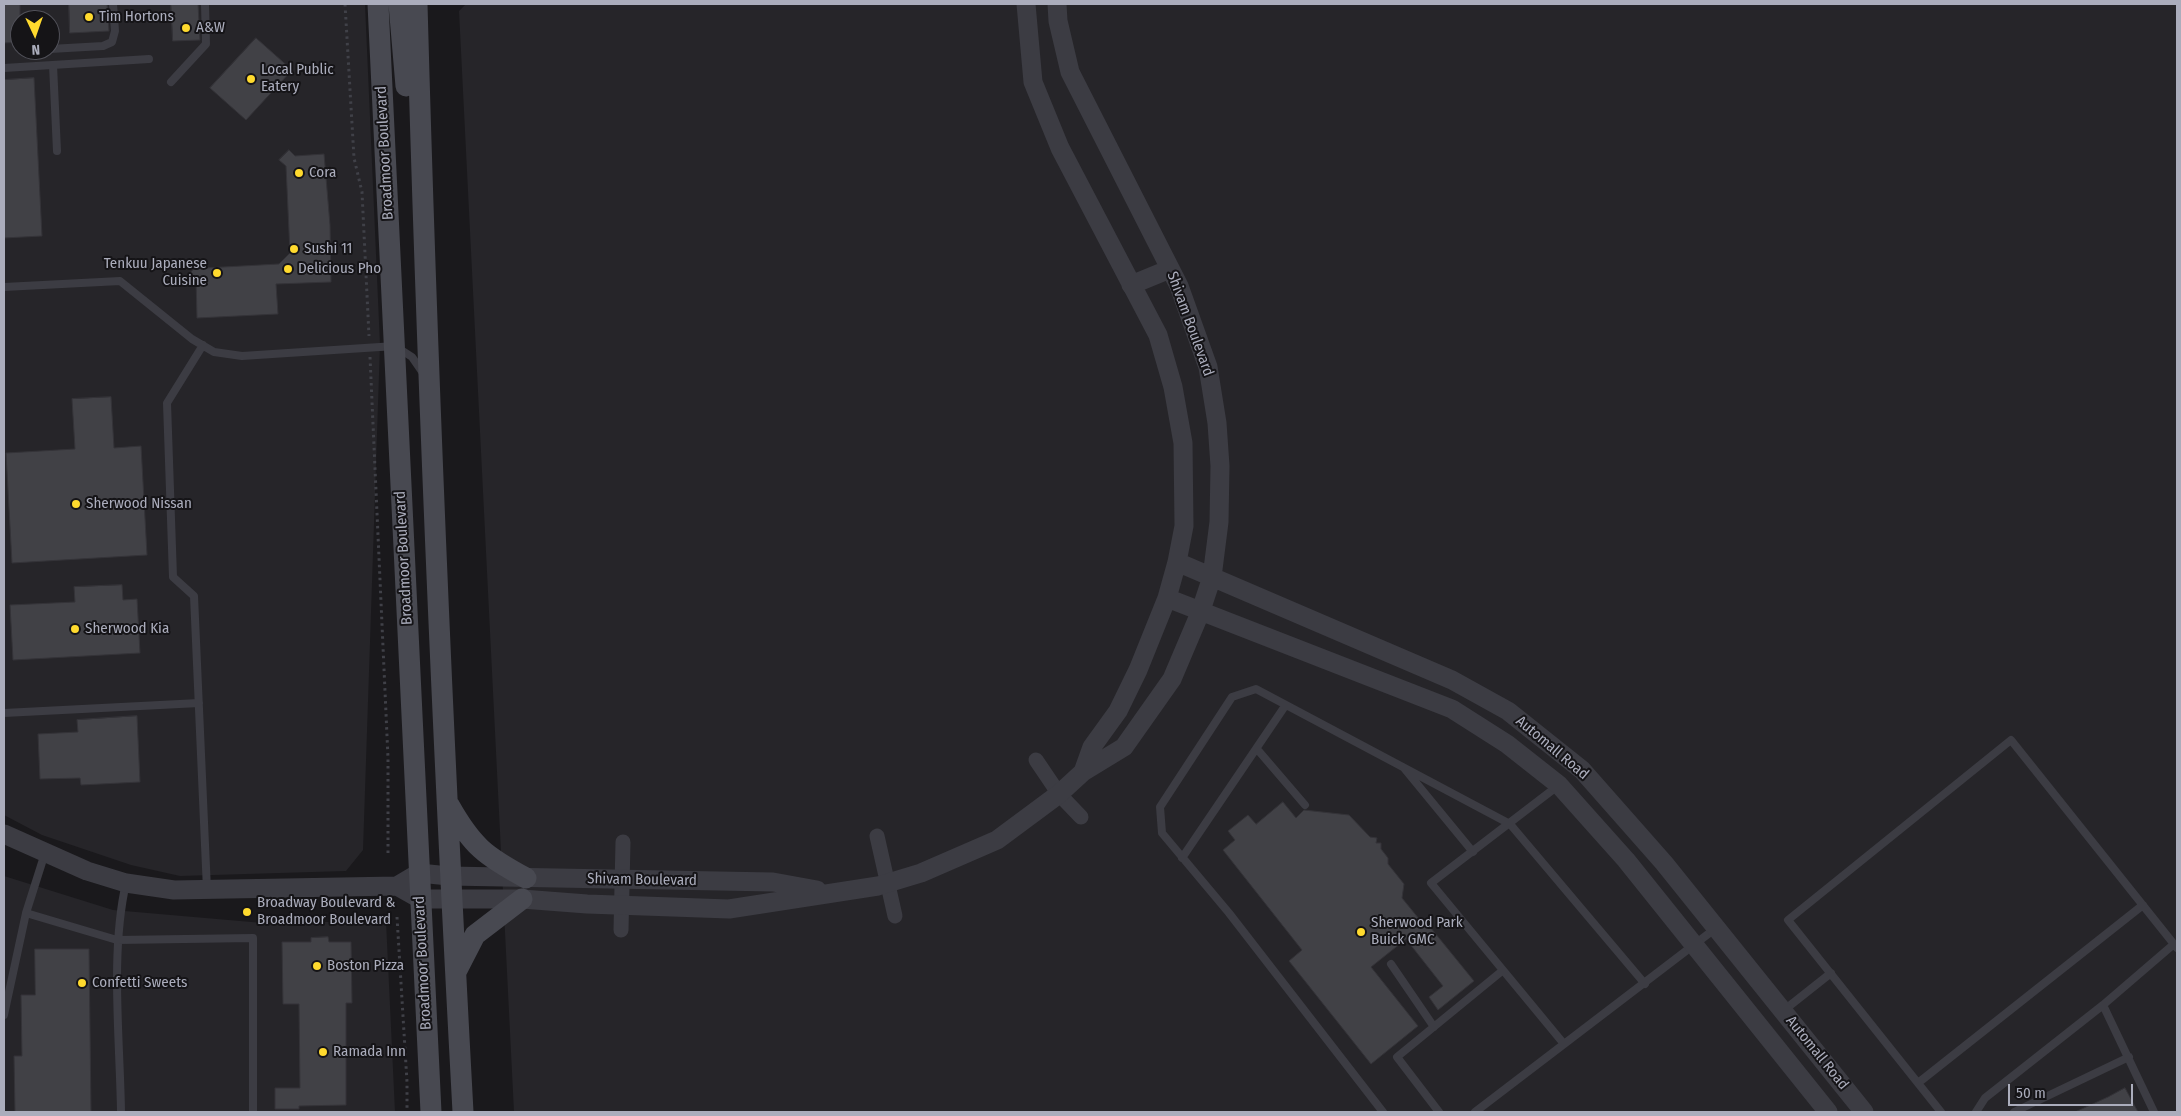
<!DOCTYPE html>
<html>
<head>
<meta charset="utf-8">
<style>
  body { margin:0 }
  #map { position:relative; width:2181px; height:1116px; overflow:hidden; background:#1a191c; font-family:"Fira Sans Condensed",sans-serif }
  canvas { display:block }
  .frame { position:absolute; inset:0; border:5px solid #abadbc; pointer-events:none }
  .north { position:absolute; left:10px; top:10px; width:50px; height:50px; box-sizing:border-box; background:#151417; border:1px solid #515159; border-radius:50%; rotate:177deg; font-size:14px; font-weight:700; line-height:20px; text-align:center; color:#abadbc }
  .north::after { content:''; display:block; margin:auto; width:18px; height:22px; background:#ffda2e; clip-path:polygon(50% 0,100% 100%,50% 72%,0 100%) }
  .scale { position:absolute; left:2008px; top:1084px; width:125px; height:22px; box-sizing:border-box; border:2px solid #abadbc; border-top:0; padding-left:6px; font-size:15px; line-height:18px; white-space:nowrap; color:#abadbc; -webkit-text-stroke:4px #151417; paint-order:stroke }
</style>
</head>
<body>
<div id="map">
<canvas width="2181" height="1116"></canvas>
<div class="frame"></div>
<div class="north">N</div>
<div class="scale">50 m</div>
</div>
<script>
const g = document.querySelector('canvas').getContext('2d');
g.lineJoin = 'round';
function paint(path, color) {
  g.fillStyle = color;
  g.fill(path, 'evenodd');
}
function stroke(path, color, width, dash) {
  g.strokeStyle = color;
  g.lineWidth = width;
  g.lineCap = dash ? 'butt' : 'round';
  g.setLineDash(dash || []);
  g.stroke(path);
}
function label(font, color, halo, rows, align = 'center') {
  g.font = font + ' "Fira Sans Condensed",sans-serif';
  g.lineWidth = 4;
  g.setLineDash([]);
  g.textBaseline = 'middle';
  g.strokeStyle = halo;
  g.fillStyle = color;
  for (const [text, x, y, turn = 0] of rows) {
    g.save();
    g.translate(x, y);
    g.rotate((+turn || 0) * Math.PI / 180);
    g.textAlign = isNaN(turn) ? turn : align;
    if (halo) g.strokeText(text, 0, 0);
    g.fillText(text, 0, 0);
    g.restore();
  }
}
const built = new Path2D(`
  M4,4H365L380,345L363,850L346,871L180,876L131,865L42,835L4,815ZM20,20H50V50H20Z
  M466,4H2177V1112H514L459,11Z
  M4,876L113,910L263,923L386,921L395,1112H4Z`);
const building = new Path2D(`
  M4,4H20V42L4,43Z
  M69,4H107L109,31L70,33Z
  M171,4H198L200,40L173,41Z
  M256,38L292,70L246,120L210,88Z
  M34,78L42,236L4,238V80Z
  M289,150L295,156L324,154L330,225L331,282L276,284L278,314L197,318L196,278L190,273L199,263L205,268L279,264L290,253L286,166L279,160Z
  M111,397L114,448L141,446L147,555L12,563L6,453L75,449L72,399Z
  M122,585L123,600L137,599L140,653L13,660L10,605L75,602L74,587Z
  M137,716L140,782L81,785L80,778L40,779L38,734L78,732L77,720Z
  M1283,802L1296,818L1304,810L1349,815L1370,837L1377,838L1376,843H1381V849L1388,858V864L1404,884L1402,898L1424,925L1426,922L1474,981L1438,1010L1429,997L1443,986L1406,939L1371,967L1418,1026L1371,1064L1289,961L1302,950L1223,850L1235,840L1228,831L1248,815L1256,824Z
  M328,937L329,942H351L352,1003H346V1105L299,1106V1109H275V1088H300L299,1004H283L282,942H311V938Z
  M35,949H89L91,1112H15L14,1056H22L21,995H35Z
  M2125,1088L2138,1112H2075L2108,1097Z`);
const path = new Path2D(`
  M345,4L354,158L362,192L369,336
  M370,357L388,758V856
  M397,917L407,1082V1112`);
const service = new Path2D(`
  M50,49L103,46L112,42L115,31L113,4
  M53,65L57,151
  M4,68L149,59
  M171,82L206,44L205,4
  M4,287L120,281L192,339L214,352L242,356L395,346L412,357L423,373
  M203,345L167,403L173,577L194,596L207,890
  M4,713L199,703
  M1257,749L1305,805
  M1404,768L1473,852
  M1559,785L1431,883L1564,1044
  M1182,858L1285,706
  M26,913L45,853
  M1391,964L1434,1027
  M2103,1005L2174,944
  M1783,1011L1831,973
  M4,1015L26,913L117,940L253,938V1112
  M1918,1083L2143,905
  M121,1112C120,1039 110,953 126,883
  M1383,1112L1229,913L1162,833L1160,807L1232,697L1256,689L1510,824L1645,984
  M1439,1112L1397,1057L1502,971
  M1475,1112L1716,928
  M1941,1112L1788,920L2011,740L2177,948
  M1976,1112L1985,1098L2103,1005L2154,1112
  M2014,1112L2129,1057`);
const minor = new Path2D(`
  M1036,760L1059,794L1081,817
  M877,836L895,916
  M621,930L623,842`);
const tertiary = new Path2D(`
  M1026,4L1033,82L1060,148L1158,335L1173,387L1183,443L1184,526L1177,562L1167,598L1138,670L1118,711L1092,747L1083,772
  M1131,285L1170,269
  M1177,562L1452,680L1508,711L1582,770L1664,863L1864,1112
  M1167,598L1452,709L1507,744L1559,785L1626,860L1828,1112
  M4,834L87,871L126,883L174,890L397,886L419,873L449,876L773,882L817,890
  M397,886L420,899H522L587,904L729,909L878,886L921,873L997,840L1059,794L1083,772L1124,747L1172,679L1200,613L1212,577L1219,522L1220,466L1217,423L1208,367L1179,286L1070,72L1058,21L1057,4`);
const secondary = new Path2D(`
  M378,4L431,1112
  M399,4L406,86
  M417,4C427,374 443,743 463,1112
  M449,805C472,846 485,856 526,878
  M456,972L475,935L522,899`);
const markers = [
  [89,17,5,"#ffda2e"],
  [186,28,5,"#ffda2e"],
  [251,79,5,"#ffda2e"],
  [299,173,5,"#ffda2e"],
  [294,249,5,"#ffda2e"],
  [288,269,5,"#ffda2e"],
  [217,273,5,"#ffda2e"],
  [76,504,5,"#ffda2e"],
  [75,629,5,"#ffda2e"],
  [247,912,5,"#ffda2e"],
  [1361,932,5,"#ffda2e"],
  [317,966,5,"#ffda2e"],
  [82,983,5,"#ffda2e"],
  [323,1052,5,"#ffda2e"]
];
const poiNames = [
  ["Tim Hortons",99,17],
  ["A&W",196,28],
  ["Local Public",261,70],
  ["Eatery",261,87],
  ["Cora",309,173],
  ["Sushi 11",304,249],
  ["Tenkuu Japanese",207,264,"right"],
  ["Cuisine",207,281,"right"],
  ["Delicious Pho",298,269],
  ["Sherwood Nissan",86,504],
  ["Sherwood Kia",85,629],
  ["Broadway Boulevard &",257,903],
  ["Broadmoor Boulevard",257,920],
  ["Sherwood Park",1371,923],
  ["Buick GMC",1371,940],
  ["Boston Pizza",327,966],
  ["Confetti Sweets",92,983],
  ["Ramada Inn",333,1052]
];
const streetNames = [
  ["Broadmoor Boulevard",385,153,-93],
  ["Shivam Boulevard",1190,324,70],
  ["Broadmoor Boulevard",404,558,-93],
  ["Automall Road",1552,748,40],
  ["Shivam Boulevard",642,880,1],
  ["Broadmoor Boulevard",423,963,-93],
  ["Automall Road",1817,1053,51]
];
paint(built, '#262529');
paint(building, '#414146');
stroke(building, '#343338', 1);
stroke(path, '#404148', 3, [2.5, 4]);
stroke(service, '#3c3c43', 8);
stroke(minor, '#3c3c43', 15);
stroke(tertiary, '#3c3c43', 19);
stroke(secondary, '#484951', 21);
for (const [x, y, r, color] of markers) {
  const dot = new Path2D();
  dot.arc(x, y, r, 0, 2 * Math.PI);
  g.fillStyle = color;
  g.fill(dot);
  stroke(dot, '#151417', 2);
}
label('15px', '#abadbc', '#151417', poiNames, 'left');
label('15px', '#abadbc', '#151417', streetNames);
</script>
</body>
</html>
